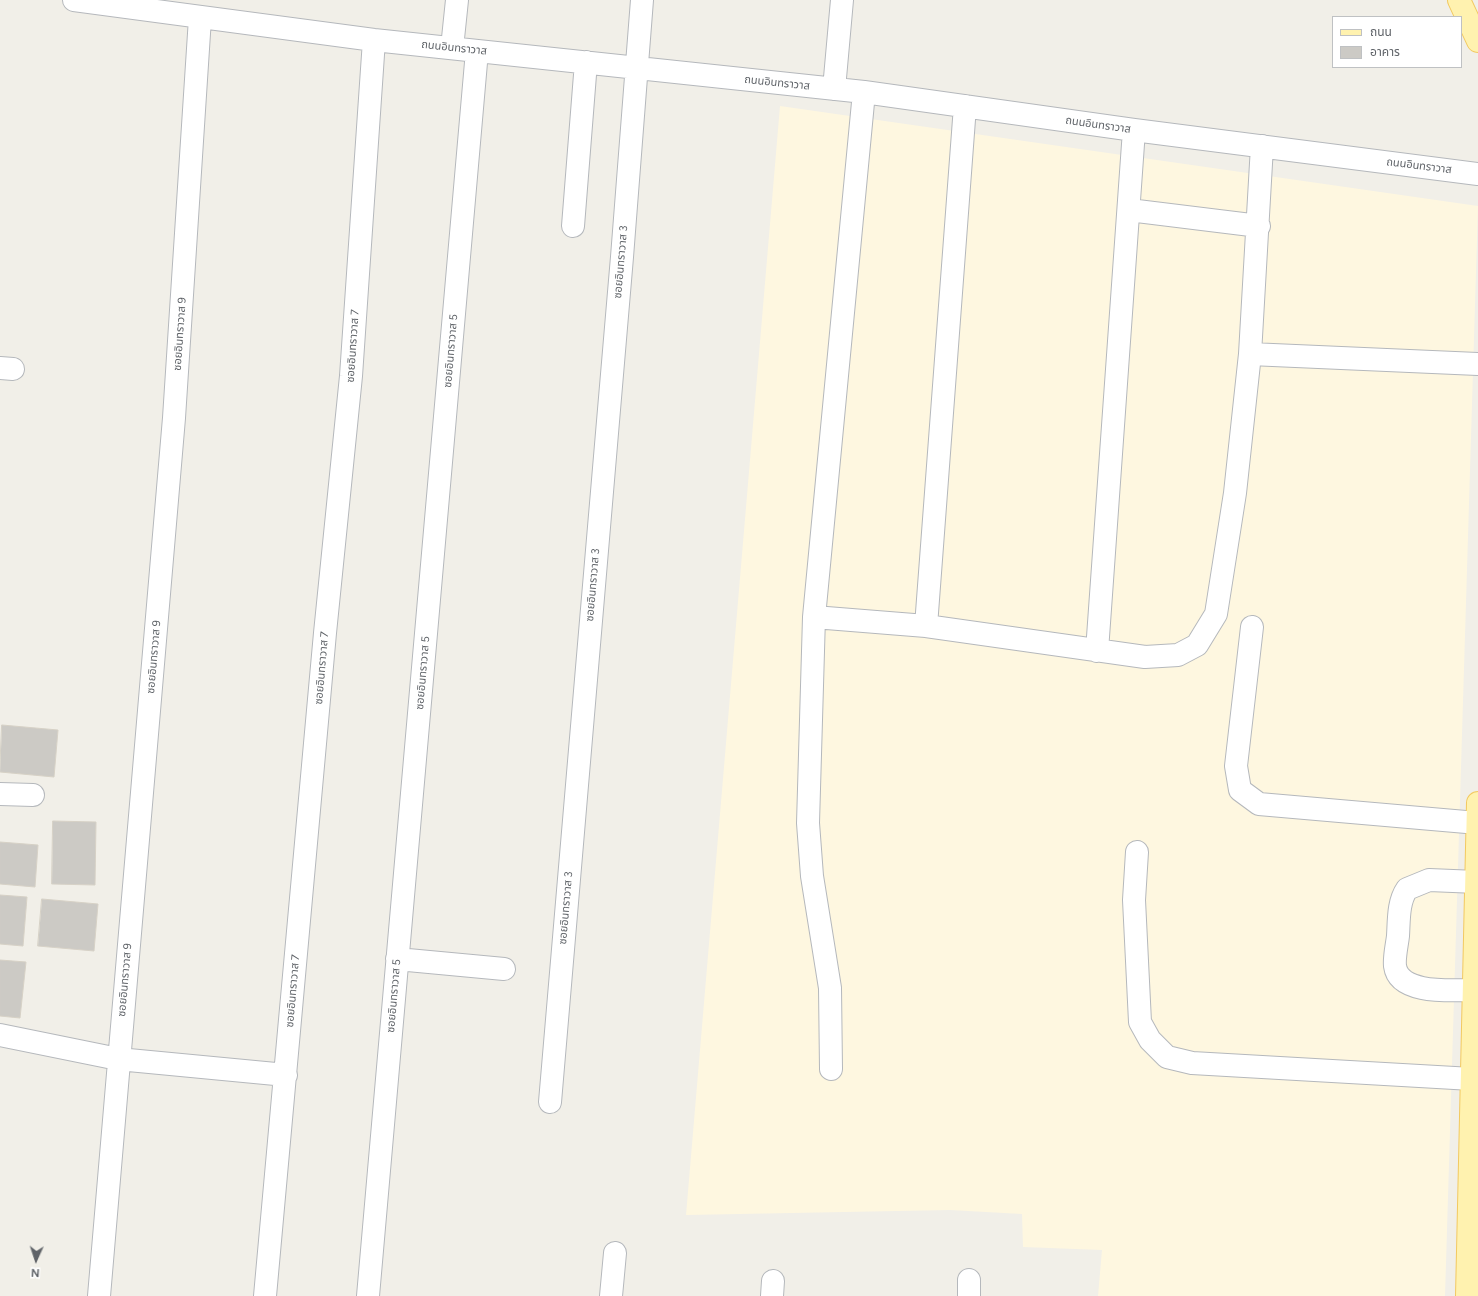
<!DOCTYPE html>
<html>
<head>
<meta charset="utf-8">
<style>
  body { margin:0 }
  #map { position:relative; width:1478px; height:1296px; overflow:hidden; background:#f1efe8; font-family:Figtree,"Noto Sans Thai",sans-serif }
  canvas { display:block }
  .legend { position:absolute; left:1332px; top:16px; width:130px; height:52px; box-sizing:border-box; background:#fff; border:1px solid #bfc1c3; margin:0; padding:5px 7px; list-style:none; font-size:12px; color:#5f6368 }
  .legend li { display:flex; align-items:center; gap:8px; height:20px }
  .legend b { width:20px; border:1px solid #bfc1c3 }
  .north { position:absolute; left:16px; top:1240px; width:40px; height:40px; -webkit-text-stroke:3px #fff; paint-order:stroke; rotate:183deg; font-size:11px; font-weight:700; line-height:16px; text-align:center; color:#5f6368 }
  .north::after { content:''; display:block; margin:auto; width:14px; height:18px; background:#5f6368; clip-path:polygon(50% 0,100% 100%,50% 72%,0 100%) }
</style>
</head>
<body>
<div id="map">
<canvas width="1478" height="1296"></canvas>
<ul class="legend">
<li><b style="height:5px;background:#fff2af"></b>ถนน</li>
<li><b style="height:11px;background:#cccac5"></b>อาคาร</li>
</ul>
<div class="north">N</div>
</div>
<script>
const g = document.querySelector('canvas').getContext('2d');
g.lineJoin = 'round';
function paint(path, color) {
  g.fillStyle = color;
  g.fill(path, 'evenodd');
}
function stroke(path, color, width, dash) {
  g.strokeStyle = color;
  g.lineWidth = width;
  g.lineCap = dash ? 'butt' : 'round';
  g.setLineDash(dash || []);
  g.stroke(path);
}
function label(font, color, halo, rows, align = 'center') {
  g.font = font + ' Figtree,"Noto Sans Thai",sans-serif';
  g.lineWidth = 4;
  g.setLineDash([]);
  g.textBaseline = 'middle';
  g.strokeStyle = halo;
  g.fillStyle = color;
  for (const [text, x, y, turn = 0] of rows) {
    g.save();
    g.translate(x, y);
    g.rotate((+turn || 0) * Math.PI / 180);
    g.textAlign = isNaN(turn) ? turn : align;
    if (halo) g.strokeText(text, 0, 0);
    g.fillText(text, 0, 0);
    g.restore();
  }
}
const commercial = new Path2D(`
  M780,106L1478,206L1445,1296H1098L1102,1250L1023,1247L1022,1214L950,1210L686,1215Z`);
const building = new Path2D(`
  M2,725L58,730L54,777L0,772Z
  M53,821L96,822L95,885L52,884Z
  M0,842L38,845L35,887L0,884Z
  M0,895L27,897L23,946L0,944Z
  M42,899L98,904L94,951L38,946Z
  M0,960L26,962L20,1018L0,1016Z`);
const minor = new Path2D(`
  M74,0L374,40L864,92L1134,130L1478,174
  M452,48L457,0
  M834,89L842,0
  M1129,210L1259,226
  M573,226L586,62
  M1250,354L1478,364
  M0,368L13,369
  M814,617L926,626L1145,657L1178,655L1197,645L1216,614L1235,493L1250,354L1262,146
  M926,626L965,106
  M1252,627L1236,766L1240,790L1259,804L1478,823
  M1097,651L1134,130
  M0,794L33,795
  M1137,852L1134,900L1140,1022L1150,1040L1167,1057L1192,1063L1472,1079
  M397,959L504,969
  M1473,990C1452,990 1399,995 1395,966C1394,957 1397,945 1398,936C1399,920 1398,902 1407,889L1429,880L1477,882
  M0,1035L118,1059L286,1075
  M831,1069L830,988L812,876L808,823L814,617L864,92
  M550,1102L622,257L642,0
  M99,1296L174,418L200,18
  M265,1296L325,633L351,376L374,40
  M368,1296L477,51
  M611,1296L615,1253
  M772,1296L773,1281
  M969,1296V1280`);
const major = new Path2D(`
  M1459,0L1478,41
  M1467,1296L1478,803`);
const streetNames = [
  ["ถนนอินทราวาส",454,48,6],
  ["ถนนอินทราวาส",777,83,6],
  ["ถนนอินทราวาส",1098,125,8],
  ["ถนนอินทราวาส",1419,166,7],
  ["ซอยอินทราวาส 3",621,262,-85],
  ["ซอยอินทราวาส 9",180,334,-86],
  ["ซอยอินทราวาส 7",353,346,-86],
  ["ซอยอินทราวาส 5",451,351,-85],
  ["ซอยอินทราวาส 3",593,585,-85],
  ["ซอยอินทราวาส 9",154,657,-85],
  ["ซอยอินทราวาส 7",322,668,-85],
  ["ซอยอินทราวาส 5",423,673,-85],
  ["ซอยอินทราวาส 3",566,908,-85],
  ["ซอยอินทราวาส 9",125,980,-85],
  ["ซอยอินทราวาส 7",293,991,-85],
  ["ซอยอินทราวาส 5",394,996,-85]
];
paint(commercial, '#fef7e0');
paint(building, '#cccac5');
stroke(building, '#d6d1c6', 1);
stroke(minor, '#b5b8bc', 24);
stroke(major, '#f2c960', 24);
stroke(minor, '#fff', 22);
stroke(major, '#fff2af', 22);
label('11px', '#5f6368', '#fff', streetNames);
</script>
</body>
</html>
